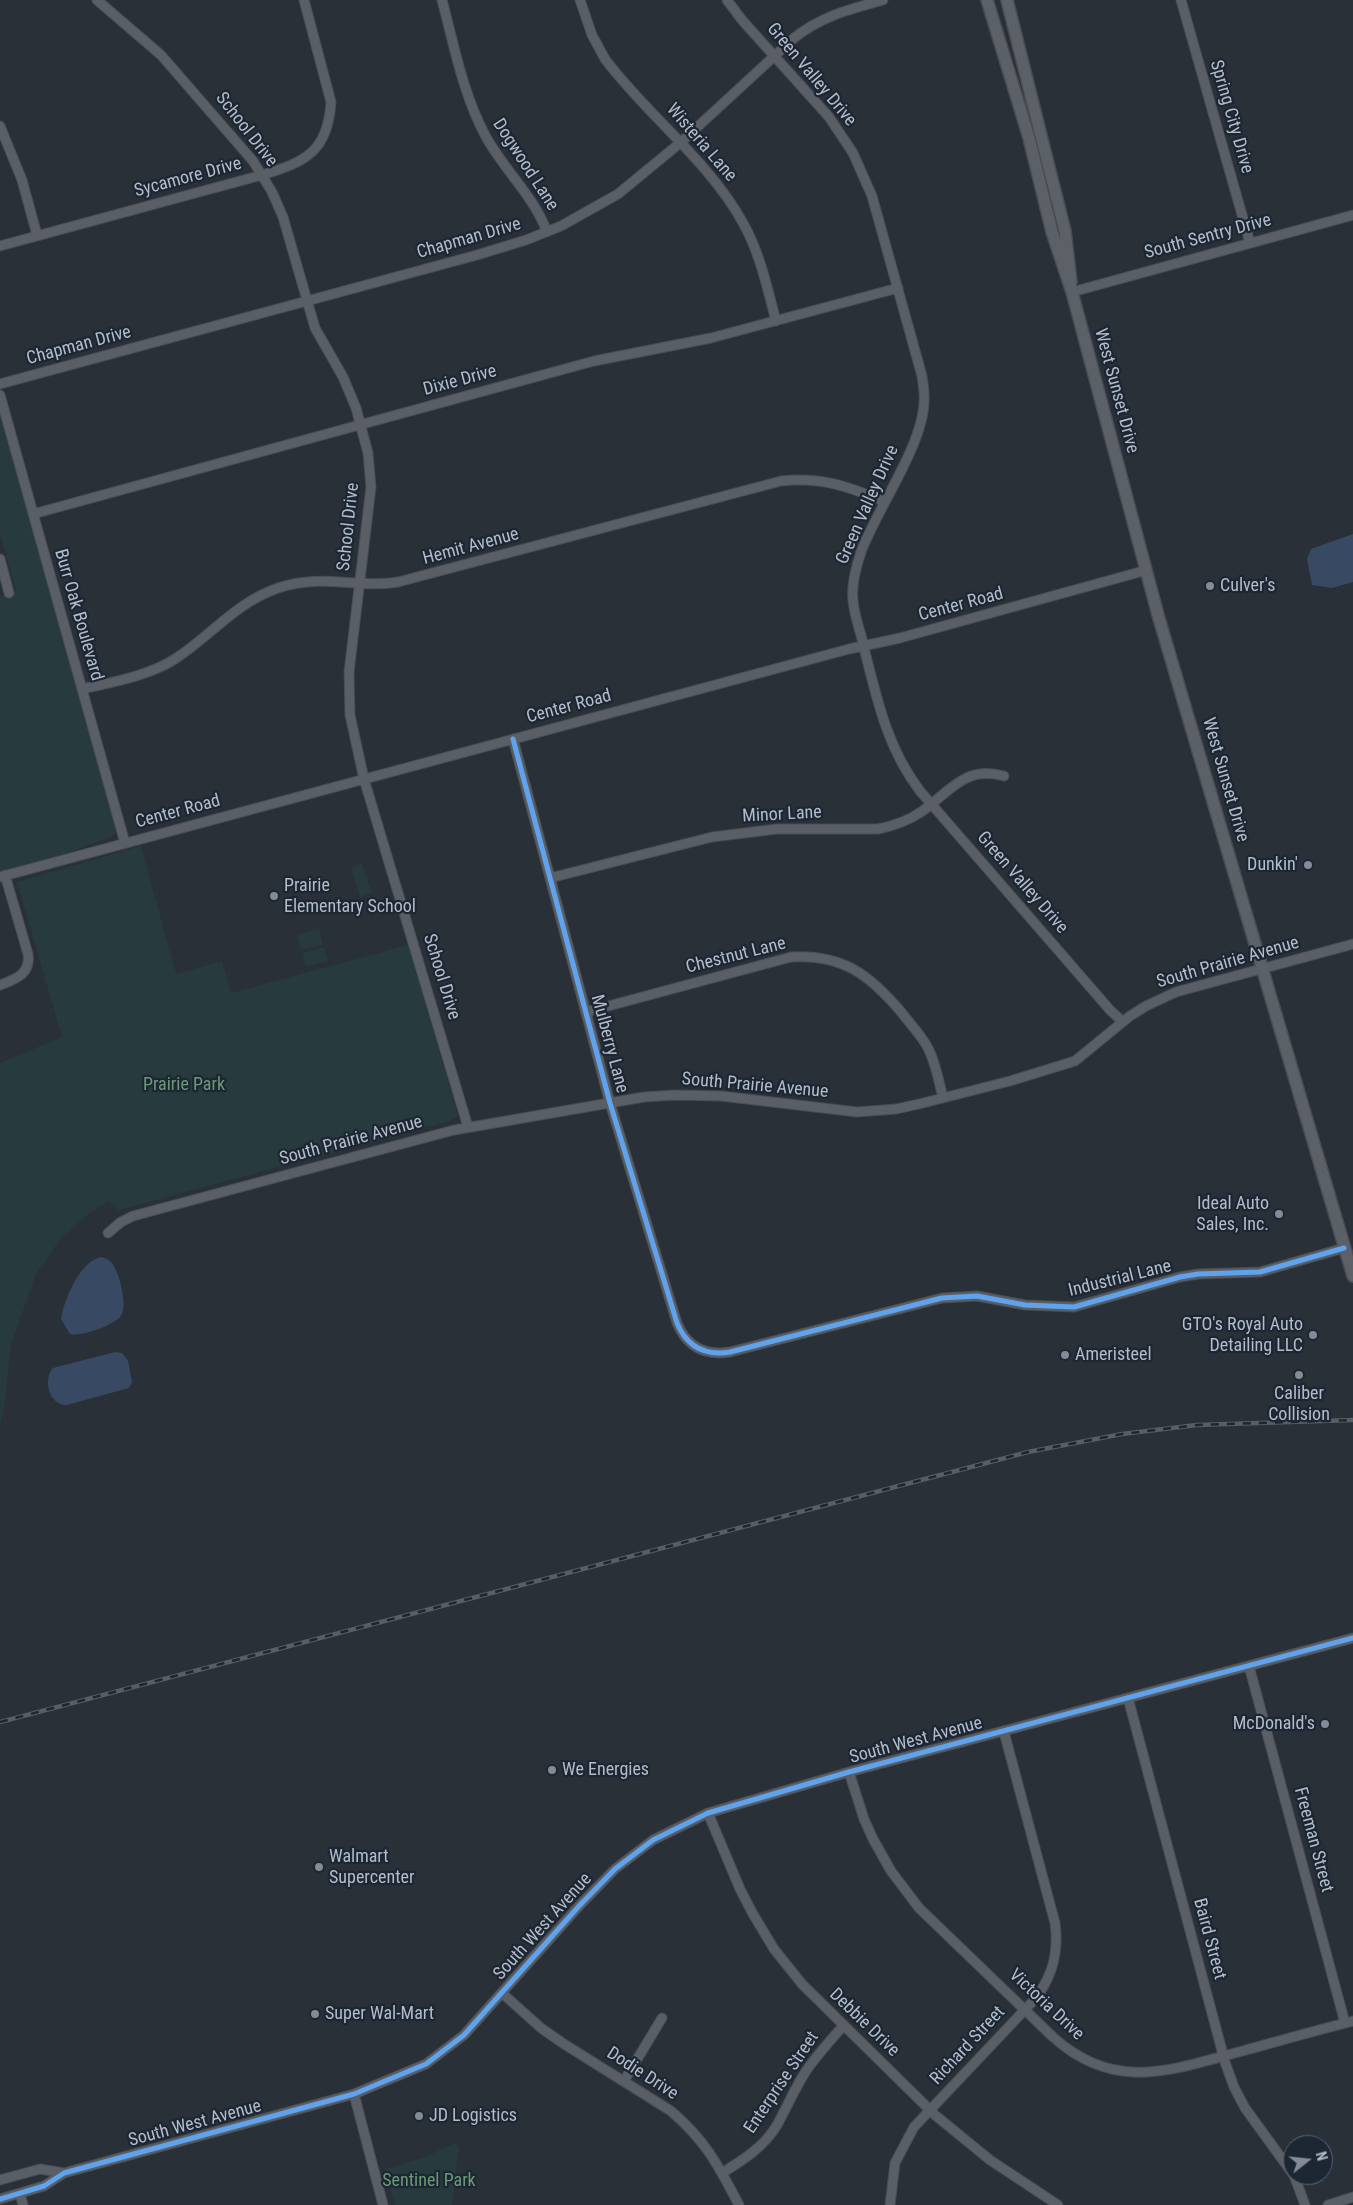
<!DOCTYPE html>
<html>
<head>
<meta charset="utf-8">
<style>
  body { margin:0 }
  #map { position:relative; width:1353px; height:2205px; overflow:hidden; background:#2a3038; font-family:"Roboto Condensed",sans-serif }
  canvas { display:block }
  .north { position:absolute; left:1283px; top:2135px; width:50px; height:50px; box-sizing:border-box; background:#1d2633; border:1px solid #59626f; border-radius:50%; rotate:74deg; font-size:14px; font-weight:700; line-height:20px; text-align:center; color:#b4bcc9 }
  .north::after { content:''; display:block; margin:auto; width:18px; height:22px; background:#848b96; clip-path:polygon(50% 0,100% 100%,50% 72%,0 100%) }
</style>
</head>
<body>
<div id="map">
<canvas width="1353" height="2205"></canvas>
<div class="north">N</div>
</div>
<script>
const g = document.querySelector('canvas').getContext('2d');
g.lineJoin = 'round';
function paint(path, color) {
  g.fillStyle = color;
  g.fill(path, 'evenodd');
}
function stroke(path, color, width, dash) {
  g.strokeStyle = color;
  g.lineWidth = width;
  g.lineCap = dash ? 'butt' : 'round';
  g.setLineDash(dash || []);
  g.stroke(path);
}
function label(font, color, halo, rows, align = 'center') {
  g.font = font + ' "Roboto Condensed",sans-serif';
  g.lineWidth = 4.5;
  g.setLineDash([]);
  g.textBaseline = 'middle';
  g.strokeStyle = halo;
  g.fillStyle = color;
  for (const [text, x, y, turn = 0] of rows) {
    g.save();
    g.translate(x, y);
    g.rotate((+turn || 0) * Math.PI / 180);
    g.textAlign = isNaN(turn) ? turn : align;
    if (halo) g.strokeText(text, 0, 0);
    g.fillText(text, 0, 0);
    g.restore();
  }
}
const green = new Path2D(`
  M0,412L116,828L115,833L111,837L64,854L0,872V596L16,591L0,533Z
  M141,846L176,974L222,961L231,993L408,945L458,1116L450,1121L119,1210L109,1201L87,1215L61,1238L36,1274L11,1345L5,1403L0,1426V1063L62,1037L17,882Z
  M362,864L372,893L360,897L351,867Z
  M319,929L323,945L301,950L297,935Z
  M324,947L328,961L306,966L302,953Z
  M456,2143L459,2148L452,2205H395L385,2169L422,2158Z`);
const water = new Path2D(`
  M1353,534V582L1332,588L1312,585L1307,559L1311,549Z
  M101,1257C104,1258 108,1259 111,1262C119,1270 127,1304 122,1314C117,1325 81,1337 70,1334L61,1319C64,1300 80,1261 101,1257Z
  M115,1352L122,1353L128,1361L132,1382L129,1388L67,1405C50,1406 42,1380 53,1368Z`);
const minor = new Path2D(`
  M97,0L161,55L253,161L272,192L283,217L315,328L343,377L356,408L368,453L371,487L349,672L350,715L364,779L468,1127
  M442,0C454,45 463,94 485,135C503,169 534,196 547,232
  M580,0L592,35L605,59C647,115 710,162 743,223C760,253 767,287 776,321
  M727,0L742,20L829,117L853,153L872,196L922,376C923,384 925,394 924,402C923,445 877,509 861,552C856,567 851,584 853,600C854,616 861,632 864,648C877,699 887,748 920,791L1110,1010L1123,1022
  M1181,0L1250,243
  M0,126L22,180L37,235
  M0,246L262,175C306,162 328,151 331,102L304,0
  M1072,292L1353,215
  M0,384L477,255L526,240L561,226L618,194L680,143L794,38C821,16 851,9 883,0
  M0,395L125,843
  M33,514L594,361L711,338L898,288
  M0,559L9,593
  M82,689C113,682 148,676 175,659C212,635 235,603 278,588C322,573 356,589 398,582L781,481C822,477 848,486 885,502
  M513,739L610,1103L677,1323C687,1347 705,1356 730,1352L942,1298L977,1296L1025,1305L1074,1307L1180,1277L1198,1274L1260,1272L1344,1248
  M0,877L849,649L900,638L1147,570
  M550,878L712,837L777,829H878C893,826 908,821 921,812C950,792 964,765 1004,776
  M0,985C16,979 31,974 28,954L5,875
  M586,1012L791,957C843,954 870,975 902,1013C911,1025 923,1037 929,1050C936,1065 939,1082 943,1098
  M108,1233L121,1222L133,1216L454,1130L644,1097L675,1095L721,1096L857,1112L896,1109L919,1104L1010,1081L1075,1061L1130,1016L1146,1006L1176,992L1353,944
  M1249,1666L1345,2023
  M1128,1698L1225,2062L1234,2087L1245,2108L1293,2174
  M849,1772L864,1819L873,1839L891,1871L919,1908L1053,2037C1116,2094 1174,2069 1246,2050C1282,2040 1317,2030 1353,2021
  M708,1813L740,1889L753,1914L774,1949L802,1984L935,2115L990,2160L1058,2205
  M502,1993L541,2028L564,2044L671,2111C706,2141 718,2165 739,2205
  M624,2081L662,2018
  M354,2094L383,2205
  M722,2173C743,2160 764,2147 777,2125C787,2107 795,2088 806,2071C817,2055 830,2041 843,2026
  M1294,2175L1305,2205
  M0,2180L40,2169L64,2173
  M20,2194L23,2205
  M0,2199L44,2186L64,2173L354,2094L426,2064L464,2035L579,1906L615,1869L653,1840L708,1813L849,1772L1353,1638
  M890,2205L895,2163L914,2127L1035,1999C1053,1976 1059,1952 1055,1923L1004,1732
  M1328,2205L1353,2197`);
const major = new Path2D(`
  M987,0L1029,138L1052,232L1072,292L1158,615L1353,1276
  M1007,0L1065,231L1071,282`);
const rail = new Path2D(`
  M0,1722L1028,1452L1122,1434L1197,1425L1353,1420`);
const cycleway = new Path2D(`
  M513,739L610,1103L677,1323C687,1347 705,1356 730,1352L942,1298L977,1296L1025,1305L1074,1307L1180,1277L1198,1274L1260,1272L1344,1248
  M0,2199L44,2186L64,2173L354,2094L426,2064L464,2035L579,1906L615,1869L653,1840L708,1813L849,1772L1353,1638`);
const markers = [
  [1210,586,5,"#848b96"],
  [1308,865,5,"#848b96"],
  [274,896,5,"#848b96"],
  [1279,1214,5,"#848b96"],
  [1313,1335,5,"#848b96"],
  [1065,1355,5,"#848b96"],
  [1299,1375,5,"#848b96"],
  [1325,1724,5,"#848b96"],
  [552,1770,5,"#848b96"],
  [319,1867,5,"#848b96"],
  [315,2014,5,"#848b96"],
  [419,2116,5,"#848b96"]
];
const streetNames = [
  ["Green Valley Drive",811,75,50],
  ["Spring City Drive",1231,117,74],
  ["School Drive",246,130,52],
  ["Wisteria Lane",701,143,49],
  ["Dogwood Lane",525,165,57],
  ["Sycamore Drive",188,178,-15],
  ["South Sentry Drive",1208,237,-15],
  ["Chapman Drive",469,239,-16],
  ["Chapman Drive",79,346,-15],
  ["Dixie Drive",460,381,-15],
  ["West Sunset Drive",1116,391,75],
  ["Green Valley Drive",868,505,-66],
  ["School Drive",349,527,-84],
  ["Hemit Avenue",471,547,-15],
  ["Center Road",961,605,-15],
  ["Burr Oak Boulevard",78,615,74],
  ["Center Road",569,707,-15],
  ["West Sunset Drive",1225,780,74],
  ["Center Road",178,812,-15],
  ["Minor Lane",782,815,-3],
  ["Green Valley Drive",1022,883,49],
  ["Chestnut Lane",736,956,-14],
  ["South Prairie Avenue",1228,963,-16],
  ["School Drive",441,977,73],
  ["Mulberry Lane",609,1044,75],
  ["South Prairie Avenue",755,1086,5],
  ["South Prairie Avenue",351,1141,-15],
  ["Industrial Lane",1120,1279,-14],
  ["South West Avenue",916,1741,-15],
  ["Freeman Street",1313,1840,75],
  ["South West Avenue",543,1927,-48],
  ["Baird Street",1209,1939,75],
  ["Victoria Drive",1046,2005,43],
  ["Debbie Drive",864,2023,44],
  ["Richard Street",968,2046,-47],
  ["Dodie Drive",642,2074,33],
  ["Enterprise Street",782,2083,-56],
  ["South West Avenue",195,2124,-15]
];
const poiNames = [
  ["Culver's",1220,586],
  ["Dunkin'",1298,865,"right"],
  ["Prairie",284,886],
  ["Elementary School",284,907],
  ["Ideal Auto",1269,1204,"right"],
  ["Sales, Inc.",1269,1225,"right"],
  ["GTO's Royal Auto",1303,1325,"right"],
  ["Detailing LLC",1303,1346,"right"],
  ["Ameristeel",1075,1355],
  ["Caliber",1299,1394,"center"],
  ["Collision",1299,1415,"center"],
  ["McDonald's",1315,1724,"right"],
  ["We Energies",562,1770],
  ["Walmart",329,1857],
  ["Supercenter",329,1878],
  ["Super Wal-Mart",325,2014],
  ["JD Logistics",429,2116]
];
const parkNames = [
  ["Prairie Park",184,1085],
  ["Sentinel Park",429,2181]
];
paint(green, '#273a3e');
paint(water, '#384963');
stroke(minor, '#484c53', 11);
stroke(major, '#484c55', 14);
stroke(minor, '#5a5e66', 9);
stroke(major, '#5c6168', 11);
stroke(rail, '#595d64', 4.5);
stroke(rail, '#1d2633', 2.5, [8]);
stroke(cycleway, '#60a3ed', 5);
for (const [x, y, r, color] of markers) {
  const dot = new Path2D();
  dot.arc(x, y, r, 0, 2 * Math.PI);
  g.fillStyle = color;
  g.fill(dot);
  stroke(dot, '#1d2633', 2);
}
label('18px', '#b4bcc9', '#1d2633', streetNames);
label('18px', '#b4bcc9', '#1d2633', poiNames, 'left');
label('18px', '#6b9a76', '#1d2633', parkNames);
</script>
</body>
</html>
